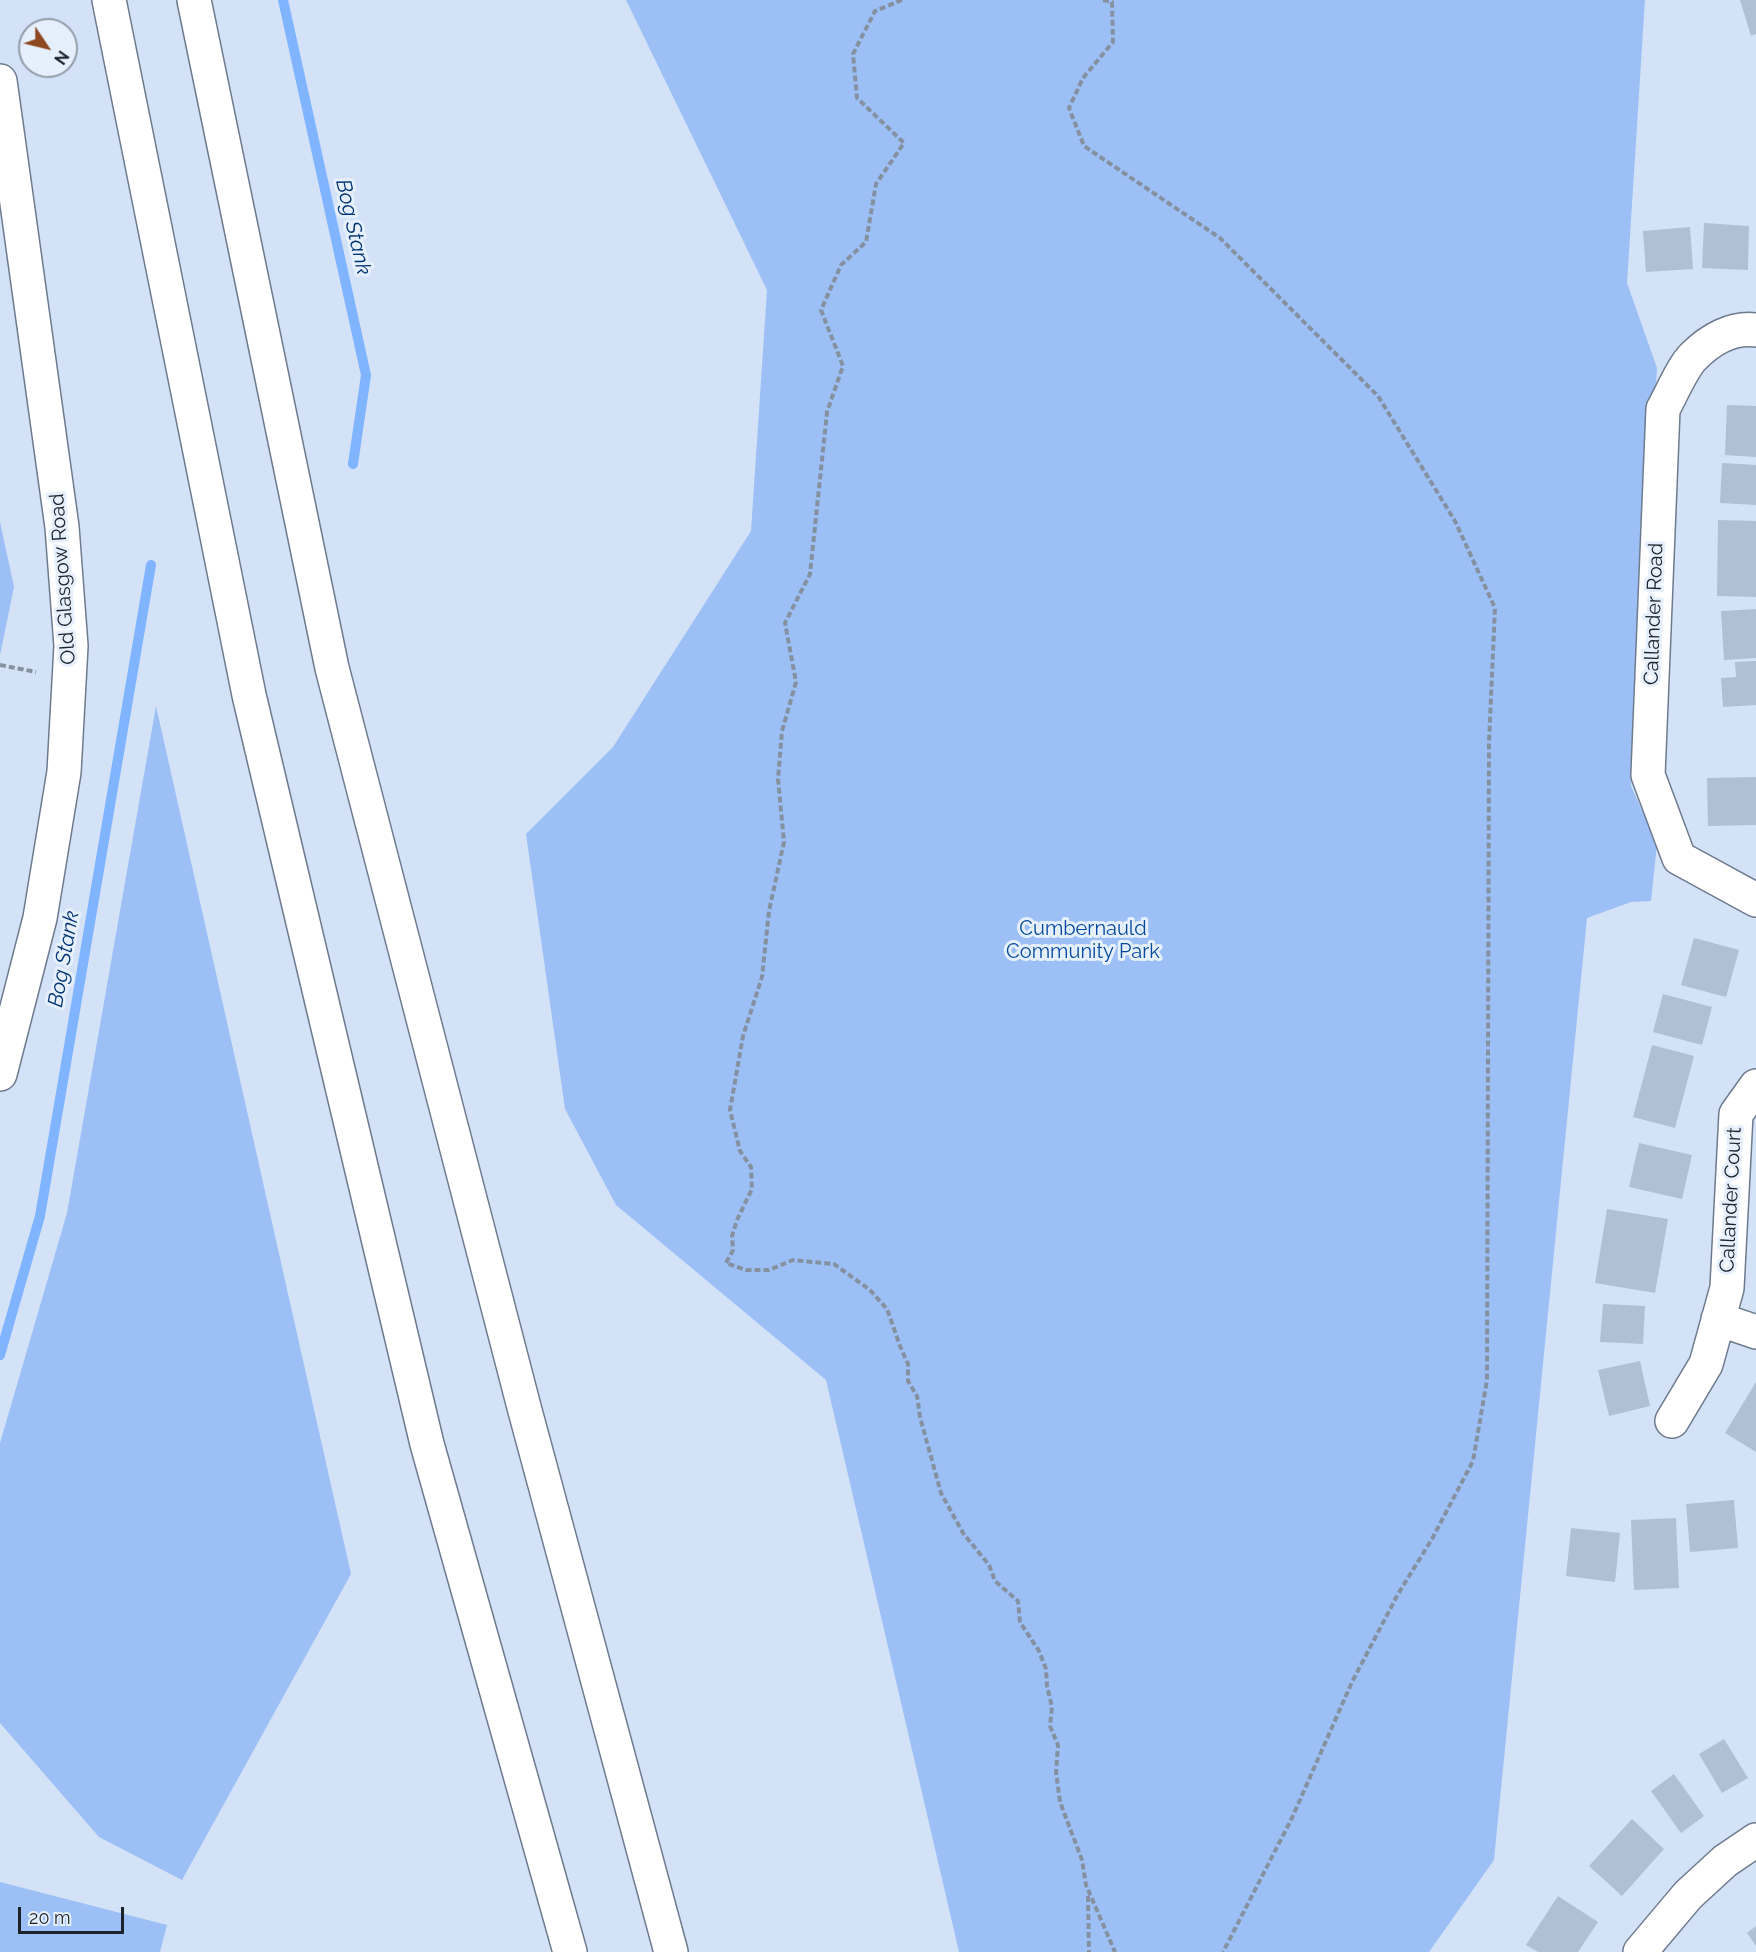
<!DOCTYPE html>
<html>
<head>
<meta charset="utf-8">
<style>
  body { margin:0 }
  #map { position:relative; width:1756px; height:1952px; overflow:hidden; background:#d3e2f7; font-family:Raleway,sans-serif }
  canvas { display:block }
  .north { position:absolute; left:18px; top:18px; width:60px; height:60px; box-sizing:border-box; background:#e6effc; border:2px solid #959da8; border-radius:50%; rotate:125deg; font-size:16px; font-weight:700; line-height:24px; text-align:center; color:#1c222a }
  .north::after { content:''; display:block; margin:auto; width:21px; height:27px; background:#8e4821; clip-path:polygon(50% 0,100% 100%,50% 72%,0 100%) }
  .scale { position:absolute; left:18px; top:1907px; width:106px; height:27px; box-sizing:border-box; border:3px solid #1c222a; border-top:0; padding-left:8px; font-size:18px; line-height:21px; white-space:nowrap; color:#1c222a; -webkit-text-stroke:4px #e6effc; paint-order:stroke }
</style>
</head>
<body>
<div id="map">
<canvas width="1756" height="1952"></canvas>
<div class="north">N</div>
<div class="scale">20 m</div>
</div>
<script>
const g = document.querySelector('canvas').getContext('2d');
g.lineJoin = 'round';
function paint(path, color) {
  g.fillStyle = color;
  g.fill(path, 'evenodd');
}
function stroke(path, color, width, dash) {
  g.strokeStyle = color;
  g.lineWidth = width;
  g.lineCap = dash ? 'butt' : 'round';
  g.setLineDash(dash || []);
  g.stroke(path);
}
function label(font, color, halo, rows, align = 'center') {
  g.font = font + ' Raleway,sans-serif';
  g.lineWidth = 6;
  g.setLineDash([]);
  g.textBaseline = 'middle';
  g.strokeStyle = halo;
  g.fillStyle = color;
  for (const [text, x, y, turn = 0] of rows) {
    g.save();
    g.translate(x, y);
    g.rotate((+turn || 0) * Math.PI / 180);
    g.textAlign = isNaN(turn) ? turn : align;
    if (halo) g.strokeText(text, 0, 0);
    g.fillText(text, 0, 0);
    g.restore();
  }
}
const green = new Path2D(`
  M626,0H1645L1627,283L1657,368L1631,786L1657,844L1651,901L1631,902L1587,918L1494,1860L1429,1952H959L826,1380L616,1205L565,1109L526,834L613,747L751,531L767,290Z
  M0,522L14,587L0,655Z
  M156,706L351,1574L182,1880L99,1837L0,1723V1443L67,1213Z
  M0,1882L167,1925L160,1952H0Z`);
const stream = new Path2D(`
  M283,0L366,375L353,464
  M0,1355L40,1216L151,565`);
const building = new Path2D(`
  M1740,0H1756V34L1751,36Z
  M1704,223L1749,226L1748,270L1702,268Z
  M1690,227L1693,269L1646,272L1643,231Z
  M1727,405L1756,406V457L1725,455Z
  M1722,463L1756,465V505L1720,503Z
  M1718,520L1756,521V597L1717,596Z
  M1756,609V658L1724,660L1721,611Z
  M1756,661V705L1723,707L1721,678L1736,677L1735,662Z
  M1756,777V825L1708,826L1707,778Z
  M1694,938L1739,950L1726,997L1681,985Z
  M1663,994L1712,1007L1702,1045L1653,1032Z
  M1652,1045L1694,1056L1675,1128L1633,1117Z
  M1639,1143L1692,1155L1682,1199L1629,1187Z
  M1607,1209L1668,1219L1655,1293L1595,1283Z
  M1603,1304L1645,1306L1643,1344L1600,1342Z
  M1640,1361L1650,1406L1609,1416L1598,1370Z
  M1756,1382V1452L1725,1433Z
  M1734,1500L1738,1548L1690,1552L1686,1504Z
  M1676,1518L1679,1588L1634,1590L1631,1520Z
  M1571,1528L1620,1533L1615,1582L1566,1576Z
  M1724,1739L1748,1778L1722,1793L1699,1754Z
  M1674,1774L1704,1816L1681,1833L1651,1791Z
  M1632,1819L1664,1849L1622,1896L1589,1866Z
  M1558,1896L1598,1922L1578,1952H1538L1526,1945Z
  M1756,1926V1946L1747,1933Z`);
const path = new Path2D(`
  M902,0L875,11L853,54L857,98L904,143L876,184L866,242L841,265L821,310L843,366L827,412L810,574L785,623L796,682L782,731L778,779L784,842L769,911L762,977L743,1036L730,1110L740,1151L751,1167L752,1189L737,1220L732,1236L733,1250L726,1263L746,1270H769L793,1260L834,1264L870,1290L887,1309L900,1346L908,1364V1381L917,1396L920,1417L941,1493L963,1533L989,1565L995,1581L1018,1601L1020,1622L1039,1651L1046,1669L1047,1686L1052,1707L1050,1726L1058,1745L1056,1772L1060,1802L1082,1860L1086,1885L1115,1952
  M1103,0L1112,2L1113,42L1083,78L1069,108L1084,146L1220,238L1378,396L1455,521L1495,608L1489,742L1487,1380L1473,1461L1432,1539L1398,1594L1352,1682L1292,1818L1223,1952
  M0,665L36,672
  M1088,1896L1089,1952`);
const street = new Path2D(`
  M0,81L62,527L71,646L64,772L40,918L0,1074
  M1756,330C1732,327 1710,340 1694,356C1683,366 1671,395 1663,409L1648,775L1679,858L1756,900
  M1718,1319L1756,1332
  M1672,1421L1706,1364L1727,1288L1736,1114L1756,1086
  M1640,1952L1688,1895L1725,1861L1756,1840`);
const highway = new Path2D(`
  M109,0L249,695L427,1444L570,1952
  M194,0L332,668L524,1407L671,1952`);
const streetNames = [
  ["Old Glasgow Road",63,579,-94],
  ["Callander Road",1654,614,-88],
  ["Callander Court",1731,1200,-87]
];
const parkNames = [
  ["Cumbernauld",1083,929],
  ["Community Park",1083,952]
];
const waterNames = [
  ["Bog Stank",353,227,77],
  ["Bog Stank",64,959,-80]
];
paint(green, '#9cc0f5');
stroke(stream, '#81b4fe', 10);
paint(building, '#b0bfd3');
stroke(street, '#6e7b8e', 36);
stroke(highway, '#6e7b8e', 36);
stroke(path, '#8591a0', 4, [6, 3]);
stroke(street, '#fff', 33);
stroke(highway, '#fff', 33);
label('20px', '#1c222a', '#e6effc', streetNames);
label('20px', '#04499d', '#e6effc', parkNames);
label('italic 21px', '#013372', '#e6effc', waterNames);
</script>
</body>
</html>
